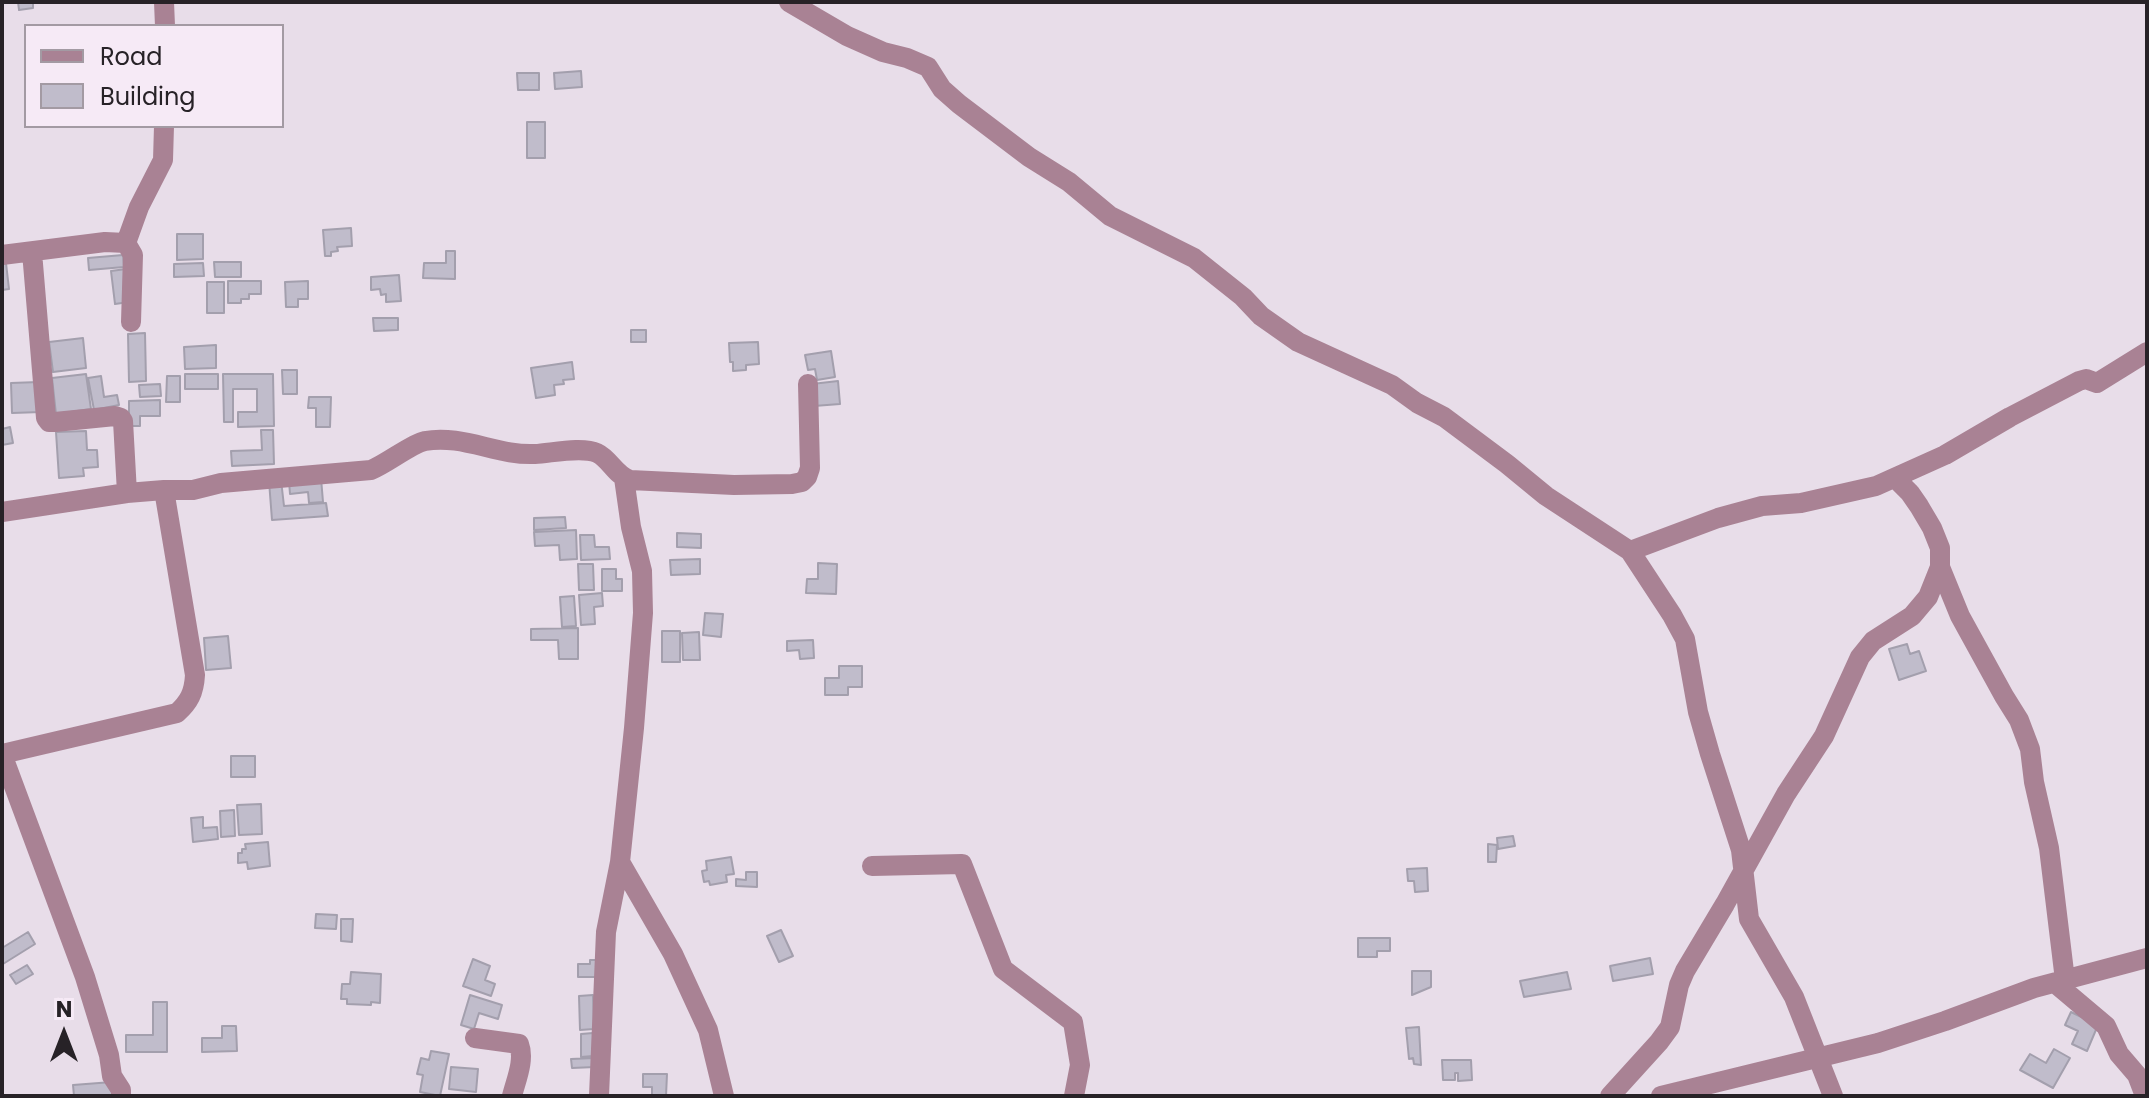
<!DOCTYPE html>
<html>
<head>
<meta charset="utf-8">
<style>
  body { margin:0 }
  #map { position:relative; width:2149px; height:1098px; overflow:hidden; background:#e8dde9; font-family:Poppins,sans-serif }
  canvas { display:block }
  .frame { position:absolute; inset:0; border:4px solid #272227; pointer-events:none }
  .legend { position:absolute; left:24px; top:24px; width:260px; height:104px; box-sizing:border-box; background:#f6eaf6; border:2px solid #a39aa3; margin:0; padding:10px 14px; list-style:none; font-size:24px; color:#272227 }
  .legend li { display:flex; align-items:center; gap:16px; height:40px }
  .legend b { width:40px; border:2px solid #a39aa3 }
  .north { position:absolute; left:24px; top:994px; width:80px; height:80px; -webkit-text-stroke:6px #f6eaf6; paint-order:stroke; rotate:0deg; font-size:22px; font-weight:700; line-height:32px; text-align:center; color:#272227 }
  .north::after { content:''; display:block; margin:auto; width:28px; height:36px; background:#272227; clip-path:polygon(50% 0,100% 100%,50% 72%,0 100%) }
</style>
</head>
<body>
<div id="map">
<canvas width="2149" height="1098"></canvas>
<div class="frame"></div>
<ul class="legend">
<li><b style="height:10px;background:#a98294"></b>Road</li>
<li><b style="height:22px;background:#c0bccb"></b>Building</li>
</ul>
<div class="north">N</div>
</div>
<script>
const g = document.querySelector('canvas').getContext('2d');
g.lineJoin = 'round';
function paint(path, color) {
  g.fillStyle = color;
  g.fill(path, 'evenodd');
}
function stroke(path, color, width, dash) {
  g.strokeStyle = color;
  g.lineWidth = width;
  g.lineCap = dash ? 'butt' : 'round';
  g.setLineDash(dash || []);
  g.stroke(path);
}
const building = new Path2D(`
  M18,2H33V8L19,10Z
  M581,71L582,87L555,89L554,73Z
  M517,73H539V90H518Z
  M527,122H545V158H527Z
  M351,228L352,246L337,247L338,251L331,252V256H325L323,230Z
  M177,234H203V259L177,260Z
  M446,251H455V279L423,278L424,263H446Z
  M123,255L124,267L89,270L88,258Z
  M214,262H241V277H215Z
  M6,263L9,289L2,290V264Z
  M203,263L204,276L174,277V264Z
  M126,269L129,302L115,304L111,271Z
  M399,275L401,301L386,302V294L381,295L380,289L371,290V277Z
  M228,281H261V294H249V299H241V303H228Z
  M308,281V299H298V307H286L285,282Z
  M207,282H224V313H207Z
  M373,318H398V330L374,331Z
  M631,330H646V342H631Z
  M145,333L146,381L129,382L128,334Z
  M83,338L86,368L53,372L49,342Z
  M758,342L759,364L746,365V370L733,371V362H730L729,343Z
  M216,345V368L185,369L184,347Z
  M831,351L835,377L817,380L815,369L808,370L805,355Z
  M572,362L574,379L563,380L564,384L554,385L555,395L536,398L531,368Z
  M282,370H297V394H283Z
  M86,374L91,409L56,414L52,378Z
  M185,374H218V389H185Z
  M223,374H273L274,426L238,427V412H257V389H233V422H224Z
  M101,376L104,397L117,395L119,405L94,410L88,378Z
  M167,376H180V402H166Z
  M838,381L840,404L814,406L812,384Z
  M39,382L41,412L12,413L11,383Z
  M160,384L161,396L140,397L139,385Z
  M309,397H331L330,427H316V408H308Z
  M160,400V416H140V426H129V401Z
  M10,427L13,443L2,445V429Z
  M261,430H273L274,464L232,466L231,451L262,450Z
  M86,431L87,450H97L98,467L83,468L84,476L59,478L56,432Z
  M321,478L323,502L309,503L308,492L290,494L289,481Z
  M281,480L284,506L326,503L328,516L272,520L269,481Z
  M565,517L566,528L534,530V518Z
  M576,530L577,559L560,560L559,545L535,546L534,532Z
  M677,533L701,534V548L677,547Z
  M580,535H594L595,547H609L610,559L581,560Z
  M700,559V574L671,575L670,560Z
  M818,563L837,564L836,594L806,593L807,579H818Z
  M578,564H593L594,590H579Z
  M602,569H616V579H622V591H602Z
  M602,593L603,606L594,607L595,624L581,625L579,595Z
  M574,596L576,626L562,627L560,597Z
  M705,613L723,614L721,637L703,635Z
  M578,628V659H559L558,640H531V629Z
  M662,631H680V662H662Z
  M699,632L700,660H683L682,633Z
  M228,636L231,668L206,670L204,638Z
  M813,640L814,658L800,659L799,650L787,651V641Z
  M1907,644L1910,654L1919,651L1926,671L1899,680L1889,649Z
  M839,666H862V687H848V695H825V678H839Z
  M231,756H255V777H231Z
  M261,804L262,834L239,835L237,805Z
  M234,810L235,836L221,837L220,811Z
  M203,817V828L217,827L218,839L193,842L191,818Z
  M1513,836L1515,846L1498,849L1497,838Z
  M268,842L270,866L248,869L247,862L238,863V853H242V849H246L245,844Z
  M1488,844L1497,845L1496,862H1488Z
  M731,857L734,874L726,875L727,882L710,885L709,881L704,882L702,871L707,870L706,861Z
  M1427,868L1428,891L1415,892L1414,881H1408L1407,869Z
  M746,872H757V887L736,886V879L746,880Z
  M316,914L337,915L336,929L315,928Z
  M341,919H353L352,942L341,941Z
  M781,930L793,956L779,962L767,936Z
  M28,932L35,944L3,964L2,948Z
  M1358,938H1390V951H1377V957H1358Z
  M1650,958L1653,974L1613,981L1610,966Z
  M473,959L490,966L485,980L495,984L491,996L463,986Z
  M590,960H601V977H578V964H590Z
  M27,965L33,974L16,984L10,975Z
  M1412,971H1431V987L1412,995Z
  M351,972L381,974L380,1003L371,1002V1005L347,1004V999H341L342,984H350Z
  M1567,972L1571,989L1524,997L1520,981Z
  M470,995L502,1005L498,1019L479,1013L474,1029L461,1025Z
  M593,995L594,1029L580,1030L579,996Z
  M153,1002H167V1052H126V1035H153Z
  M2071,1012L2098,1025L2087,1051L2072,1044L2078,1031L2065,1025Z
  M222,1026H236L237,1051L202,1052V1038H222Z
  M1419,1027L1421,1065L1414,1064L1413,1058L1409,1059L1406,1028Z
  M593,1033V1056L581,1057V1034Z
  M2054,1049L2070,1058L2053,1088L2020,1070L2030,1054L2046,1063Z
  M431,1051L449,1054L440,1096L420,1092L423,1075L417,1074L421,1058L429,1060Z
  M594,1058L595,1067L572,1068L571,1059Z
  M1442,1060H1471L1472,1080L1458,1081V1073H1455V1080H1443Z
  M451,1067L478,1069L476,1092L449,1089Z
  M643,1074H667L666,1096H652V1087H643Z
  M112,1082L113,1096H74L73,1085Z`);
const minor = new Path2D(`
  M164,2L165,26
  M789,2L847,36L883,52L907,58L928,67L942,89L959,104L1029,157L1069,182L1110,216L1194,258L1243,297L1261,316L1298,342L1392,385L1417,403L1444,417L1507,464L1546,496L1630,551L1672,615L1685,639L1698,712L1710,754L1741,850L1749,919L1794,997L1833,1096
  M32,252L46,418L49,422H55L115,416L121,418L123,421L127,493
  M2,255L105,242L126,243
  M131,322L133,255L126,243L139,207L163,160L164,126
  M2,512L127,493L164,490H193L221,483L371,470C388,463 411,444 425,441C462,434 498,456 535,454C552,453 582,446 597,453C610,459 615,475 630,480L734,485L792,484L802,482L807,477L810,468L808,384
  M1630,551L1718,518L1762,506L1801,503L1876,486L1945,455L2010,417L2079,381L2086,379L2097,383L2147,352
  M1940,567L1960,616L2004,696L2019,720L2030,749L2034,782L2049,848L2065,980
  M2,754L177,713C189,702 194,693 195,675L164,490
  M2,754L85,977L109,1055L112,1076L121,1090V1096
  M620,862L673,954L696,1004L708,1030L724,1096
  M872,866L962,864L1003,969L1073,1022L1080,1065L1074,1096
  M2055,983L2106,1026L2119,1054L2137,1075L2145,1096
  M475,1038L519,1044C525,1060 516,1080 512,1096
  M599,1096L606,932L620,862L634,728L643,613L642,571L631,527L624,478
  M1610,1096L1659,1042L1670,1027L1679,985L1685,971L1725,904L1786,794L1824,736L1860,657L1873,641L1912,616L1928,597L1940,567V548L1932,528L1919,506L1910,493L1895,478
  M1661,1096L1878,1043L1945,1021L2034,988L2147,958`);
paint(building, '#c0bccb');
stroke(building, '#a39fad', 2);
stroke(minor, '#a98294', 20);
</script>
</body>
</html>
